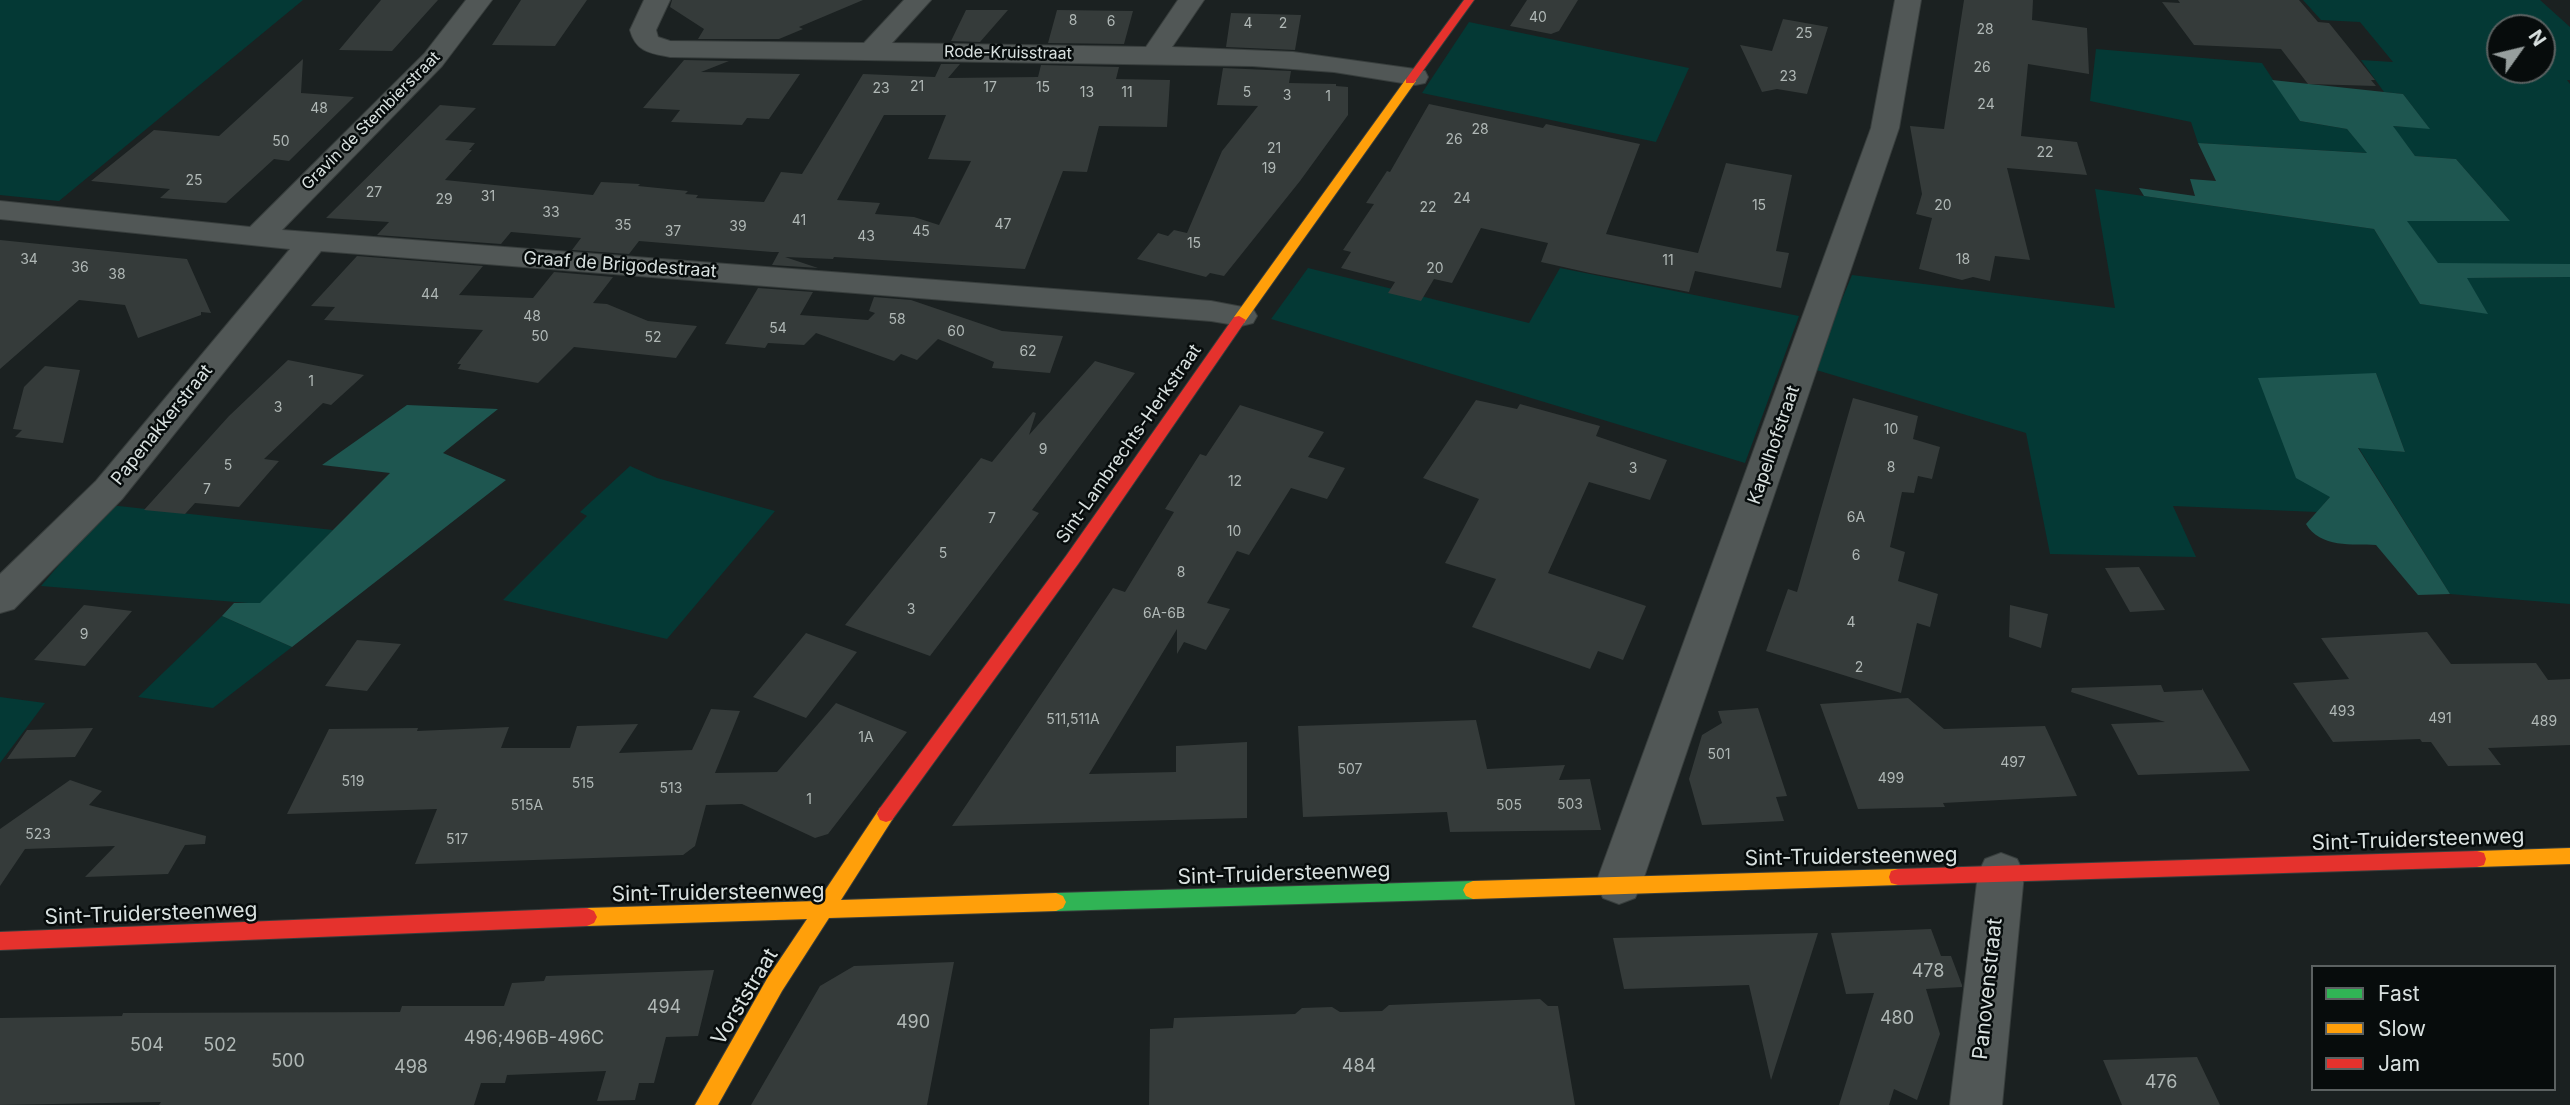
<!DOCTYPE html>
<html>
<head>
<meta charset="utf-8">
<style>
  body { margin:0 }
  #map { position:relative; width:2570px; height:1105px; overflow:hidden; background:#1b2121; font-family:Inter,sans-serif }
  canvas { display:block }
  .legend { position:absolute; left:2311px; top:965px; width:245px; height:126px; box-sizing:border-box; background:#070c0c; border:2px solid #5b6161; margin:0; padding:9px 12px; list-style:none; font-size:21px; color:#d9e1e0 }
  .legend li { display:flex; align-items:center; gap:14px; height:35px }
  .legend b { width:35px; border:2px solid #5b6161 }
  .north { position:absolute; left:2486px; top:14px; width:70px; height:70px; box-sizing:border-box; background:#070c0c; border:2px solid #5b6161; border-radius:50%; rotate:56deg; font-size:19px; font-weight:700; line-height:28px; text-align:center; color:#d9e1e0 }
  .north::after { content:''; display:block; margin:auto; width:24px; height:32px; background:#969e9d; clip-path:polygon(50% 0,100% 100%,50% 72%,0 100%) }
</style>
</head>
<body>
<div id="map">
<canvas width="2570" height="1105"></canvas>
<ul class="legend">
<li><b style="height:9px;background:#30b455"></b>Fast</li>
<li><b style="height:9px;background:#ff9f0a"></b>Slow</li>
<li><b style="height:9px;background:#e5322d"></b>Jam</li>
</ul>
<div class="north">N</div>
</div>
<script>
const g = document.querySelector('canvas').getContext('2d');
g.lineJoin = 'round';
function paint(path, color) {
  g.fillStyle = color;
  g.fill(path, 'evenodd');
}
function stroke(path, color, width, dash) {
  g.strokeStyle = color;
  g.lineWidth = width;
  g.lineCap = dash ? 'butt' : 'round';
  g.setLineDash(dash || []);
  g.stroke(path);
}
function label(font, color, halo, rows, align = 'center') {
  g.font = font + ' Inter,sans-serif';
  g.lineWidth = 5;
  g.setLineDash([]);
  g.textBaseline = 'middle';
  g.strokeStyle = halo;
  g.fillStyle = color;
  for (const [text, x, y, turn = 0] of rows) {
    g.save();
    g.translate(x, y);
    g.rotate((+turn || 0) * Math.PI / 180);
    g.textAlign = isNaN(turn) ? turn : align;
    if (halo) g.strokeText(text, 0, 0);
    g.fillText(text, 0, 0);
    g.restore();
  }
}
const green = new Path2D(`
  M0,0H303L59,201L0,195Z
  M2303,0H2540L2570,27V80H2567L2570,84V264H2438L2406,221L2509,220L2456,159L2415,156L2392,126L2429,128L2403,94L2384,92L2361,60L2393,62L2360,22L2321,20ZM2500,28H2542V70H2500Z
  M1469,22L1689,68L1656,142L1422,93Z
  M2096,49L2262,63L2300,121L2347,129L2368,153L2198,143L2191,122L2090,101Z
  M2095,189L2374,229L2420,304L2487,313L2466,278L2570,277V604L2450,594L2358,447L2405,452L2376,373L2330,497L2317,512L2173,506L2196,557L2050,554L2026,433L1813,369L1852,275L2115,308Z
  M1308,268L1529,323L1560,268L1799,316L1745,463L1271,319Z
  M630,466L657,478L775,511L667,639L503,600L587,516L580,512Z
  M110,505L333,530L260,604L41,586Z
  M222,616L292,647L213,708L138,697Z
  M0,697L45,703L0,763Z`);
const forest = new Path2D(`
  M2272,80L2403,94L2430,129L2393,126L2415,156L2456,159L2510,221H2407L2438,263L2570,264V277L2467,278L2488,314L2420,304L2374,229L2144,196L2139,188L2195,196L2190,179L2216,181L2198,143L2367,153L2347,129L2300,121Z
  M2376,373L2405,452L2358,448L2450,594L2418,595L2376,545C2353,544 2320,548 2306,524L2330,497L2296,478L2258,378Z
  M407,405L498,409L443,453L506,480L292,647L222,616L234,603H260L390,473L322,465Z`);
const building = new Path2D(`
  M381,0H438L392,51L339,50Z
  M521,0H587L555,46L492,45Z
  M672,0H863L799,27L803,29L779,39H698L704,29L670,7Z
  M1527,0H1578L1559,31L1551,34L1510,26Z
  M1964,0H2033L2032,20L2087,28L2089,74L2028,64L2021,136L2077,142L2087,175L2007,168L2030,260L1995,256L1990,281L1973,277L1962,280L1919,269L1932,218L1916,214L1922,194L1910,126L1944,129Z
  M2178,0H2299L2318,22L2329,23L2375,80H2371L2376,86L2308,84L2281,49L2194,45L2162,2L2180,3Z
  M966,10H1008L980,42L951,41Z
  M1057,10L1133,11L1124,44L1048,43Z
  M1231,13L1301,15L1295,50L1226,47Z
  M1783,19L1828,27L1807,94L1777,89L1762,92L1740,45L1772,51Z
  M303,59L301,93L354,97L289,161L274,159L226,203L160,198L170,189L91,181L154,130L219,136Z
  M684,60L729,61L701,72L800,74L769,119L747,118L742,125L671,122L680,110L643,108Z
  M941,64H960L948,78L1038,77L1041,65L1119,67L1116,79L1170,80L1167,127L1099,126L1087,172L1063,171L1025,269L834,257L833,259L785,257L818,268L772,265L779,252H772L639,241L629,254L572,250L581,238L511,232L501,244L377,235L389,222L326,218L440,105L476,108L445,140L475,143L469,150H472L445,180L593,195L601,182L640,184L638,186L688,191L685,194L698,195L696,198L764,202L781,172L802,174L863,74L935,77ZM884,115H946L928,159L971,161L939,225L914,217L875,214L880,203L837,200Z
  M1223,68L1291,71L1289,83L1336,84V86L1348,87V115L1300,181L1224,276L1210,273L1206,277L1137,259L1158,233L1168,236L1174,230L1187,233L1222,151L1258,106L1217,105Z
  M1429,104L1543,128L1546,124L1640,144L1606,234L1698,253L1726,163L1792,175L1776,251L1789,253L1781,288L1695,271L1689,292L1590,273L1541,262L1548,243L1481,228L1452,283L1434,279L1421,301L1388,293L1395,282L1341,268L1351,252L1343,250L1374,204L1366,203L1387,171L1390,172Z
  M0,240L187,259L211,313L201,312V315L138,338L125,305L79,300L0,369Z
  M357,256L483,266L459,295L533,298L554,272L613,277L593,303L607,304L648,321L697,326L676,358L574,347L538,383L458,369L461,364H457L483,330L324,320L335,307L311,306Z
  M758,288L813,292L800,315L868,320L875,313L869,311L874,297L911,300L1002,331L1063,336L1050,373L992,368L994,362L938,339L917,360L901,354L894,361L816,333L804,345L768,343L765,348L725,344Z
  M288,360L364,375L331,405L323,403L264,459L279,461L239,507L195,503L185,514L144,510L229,416Z
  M1095,361L1135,373L1032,510L1039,513L930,656L845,625L981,458L992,462L1033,412L1036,413L1029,435Z
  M45,366L80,370L63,443L15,437L22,430L13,429L24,387Z
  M1853,398L1918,416L1913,439L1940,447L1932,479L1918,476L1914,493L1902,492L1890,547L1905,552L1898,581L1938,594L1930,627L1917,623L1901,693L1766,651L1788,589L1797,592Z
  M1476,400L1517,409L1520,404L1600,426L1596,436L1667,460L1650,500L1589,482L1548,573L1646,606L1623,660L1598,651L1590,669L1472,627L1496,579L1445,563L1479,499L1423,478Z
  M1240,405L1324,432L1308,457L1345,468L1327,499L1291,488L1249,555L1237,551L1207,603L1230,609L1206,650L1184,642L1177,654V629L1089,774L1176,772V746L1247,742V818L952,826L1113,588L1125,592L1174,512L1165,509L1200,454L1206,456Z
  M2139,567L2165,610L2130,612L2105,568Z
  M84,605L132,611L85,666L34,660Z
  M2010,605L2048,614L2041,648L2009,637Z
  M2427,632L2451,664L2536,663L2548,680L2570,679V745L2488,748L2501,765L2448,766L2431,742H2422L2420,739L2333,742L2293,683L2349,679L2321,638Z
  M806,633L857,652L806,718L753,697Z
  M357,640L401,644L367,691L325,686Z
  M2161,685L2164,692L2202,690V688L2250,771L2138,775L2111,724L2165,722L2071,692L2072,688Z
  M1908,698L1944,729L2045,726L2077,796L1943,803L1945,807L1858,809L1820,704Z
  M836,703L907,732L828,834L815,838L742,804L706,805L695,846L683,855L415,864L437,809L287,814L329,729L418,728L417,731L509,727L501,748H570L577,726L638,724L619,753L692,750L711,709L740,711L715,773L777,772Z
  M1758,708L1787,796L1776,797L1784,821L1702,825L1689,779L1702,735L1722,723L1718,711Z
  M1476,720L1487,769L1565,765L1559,780L1590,779L1601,830L1450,832L1447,812L1303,817L1298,726Z
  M93,728L75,757L7,759L27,730Z
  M70,780L102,791L89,805L206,836L205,844L185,845L168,874L85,877L115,846L25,849L0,886V829Z
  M1931,929L1941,956H1951L1962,985V987L1926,989L1940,1034L1917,1100L1894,1089L1889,1105H1839L1874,993L1846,994L1831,933Z
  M1818,933L1771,1080L1749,985L1624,989L1613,938Z
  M954,962L927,1105H751L820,986L854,966Z
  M714,970L698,1036L666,1037L654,1083H639L635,1100L597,1101L606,1071L507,1075L505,1083H481L474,1105H159L161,1102L0,1105V1018L122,1016L123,1013L400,1012L402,1006H504L512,983L544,981L546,976Z
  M1540,999L1548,1006H1558L1575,1105H1149L1150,1029L1173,1028L1174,1018L1295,1014L1302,1008L1332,1007L1340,1012L1382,1011L1389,1005Z
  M2197,1057L2220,1105H2122L2103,1060Z`);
const street = new Path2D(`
  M466,0H492L442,66L282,230L1211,301L1253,309L1257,316L1253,323L1241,326L1211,321L321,251L122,499L14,609L0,613V574L96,481L290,249L0,219V201L250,227L424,54Z
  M644,0H670L656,30L658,37L670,41L864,43L904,0H931L892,43L1146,47L1178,0H1204L1172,47L1293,52L1415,69L1425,71L1428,77L1425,83L1415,85L1334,72L1252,66L670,57C650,53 636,52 630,30Z
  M1895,0H1921L1899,128L1642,883L1635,898L1619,904L1603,898L1596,883L1871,128Z
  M2001,853L2017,859L2024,874L2002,1105H1950L1978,874L1985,859Z`);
const fast = new Path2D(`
  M1473,881L1480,884L1483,890L1480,896L1473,899L1056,911L1049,908L1046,902L1049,896L1056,893Z`);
const slow = new Path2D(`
  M1406,79L1416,81L1244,323H1234V317Z
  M886,806L892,808L895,814L892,820L841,900L1056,893L1063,896L1066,902L1063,908L1056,911L829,918L782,991L718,1105H695L768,977L807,919L587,926L580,923L577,917L580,911L587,908L818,901L880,808Z
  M2570,848V864L2477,867L2470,865L2468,859L2470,853L2477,851Z
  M1898,869L1905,871L1907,877L1905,883L1898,885L1473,899L1466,896L1463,890L1466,884L1473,881Z`);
const jam = new Path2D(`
  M1464,0H1474L1414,83H1406V79Z
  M1239,316L1246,320L1078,564L892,820L886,822L880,820L877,814L880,808L1066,556L1234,317Z
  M2477,851L2484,853L2486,859L2484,865L2477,867L1898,885L1891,883L1889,877L1891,871L1898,869Z
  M587,908L594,911L597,917L594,923L587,926L0,950V932Z`);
const numberNames = [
  ["40",1538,18],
  ["8",1073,21],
  ["6",1111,22],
  ["4",1248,24],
  ["2",1283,24],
  ["28",1985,30],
  ["25",1804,34],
  ["26",1982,68],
  ["23",1788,77],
  ["21",917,87],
  ["17",990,88],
  ["15",1043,88],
  ["23",881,89],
  ["13",1087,93],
  ["11",1127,93],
  ["5",1247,93],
  ["3",1287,96],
  ["1",1328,97],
  ["24",1986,105],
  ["48",319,109],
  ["28",1480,130],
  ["26",1454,140],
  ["50",281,142],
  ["21",1274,149],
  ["22",2045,153],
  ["19",1269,169],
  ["25",194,181],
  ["27",374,193],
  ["31",488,197],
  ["24",1462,199],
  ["29",444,200],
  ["15",1759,206],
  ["20",1943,206],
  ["22",1428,208],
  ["33",551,213],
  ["41",799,221],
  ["47",1003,225],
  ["35",623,226],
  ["39",738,227],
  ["37",673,232],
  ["45",921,232],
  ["43",866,237],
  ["15",1194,244],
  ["34",29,260],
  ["18",1963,260],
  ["11",1668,261],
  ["36",80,268],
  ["20",1435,269],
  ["38",117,275],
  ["44",430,295],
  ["48",532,317],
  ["58",897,320],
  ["54",778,329],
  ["60",956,332],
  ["50",540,337],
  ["52",653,338],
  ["62",1028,352],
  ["1",311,382],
  ["3",278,408],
  ["10",1891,430],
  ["9",1043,450],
  ["5",228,466],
  ["8",1891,468],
  ["3",1633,469],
  ["12",1235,482],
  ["7",207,490],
  ["6A",1856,518],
  ["7",992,519],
  ["10",1234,532],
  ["5",943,554],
  ["6",1856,556],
  ["8",1181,573],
  ["3",911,610],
  ["6A-6B",1164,614],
  ["4",1851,623],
  ["9",84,635],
  ["2",1859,668],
  ["493",2342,712],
  ["491",2440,719],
  ["511,511A",1073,720],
  ["489",2544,722],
  ["1A",866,738],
  ["501",1719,755],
  ["497",2013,763],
  ["507",1350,770],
  ["499",1891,779],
  ["519",353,782],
  ["515",583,784],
  ["513",671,789],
  ["1",809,800],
  ["503",1570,805],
  ["515A",527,806],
  ["505",1509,806],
  ["523",38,835],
  ["517",457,840]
];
const farStreetnames = [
  ["Rode-Kruisstraat",1008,53,1],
  ["Gravin de Stembierstraat",371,121,-45]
];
const streetNames = [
  ["Graaf de Brigodestraat",620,265,4],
  ["Papenakkerstraat",162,425,-51],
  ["Sint-Lambrechts-Herkstraat",1129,444,-55],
  ["Kapelhofstraat",1774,445,-71]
];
const nearNumbernames = [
  ["478",1928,972],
  ["494",664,1008],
  ["480",1897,1019],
  ["490",913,1023],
  ["496;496B-496C",534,1039],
  ["504",147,1046],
  ["502",220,1046],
  ["500",288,1062],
  ["484",1359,1067],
  ["498",411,1068],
  ["476",2161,1083]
];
const nearStreetnames = [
  ["Sint-Truidersteenweg",2418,840,-2],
  ["Sint-Truidersteenweg",1851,857,-1],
  ["Sint-Truidersteenweg",1284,874,-2],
  ["Sint-Truidersteenweg",718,893,-1],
  ["Sint-Truidersteenweg",151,914,-2],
  ["Panovenstraat",1988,989,-84],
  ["Vorststraat",745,997,-59]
];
paint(green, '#043935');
paint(forest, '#1e5650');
paint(building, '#353b3a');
stroke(street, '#383e3d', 2);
stroke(fast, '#383e3d', 2);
stroke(slow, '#383e3d', 2);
stroke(jam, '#383e3d', 2);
paint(street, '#515756');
paint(fast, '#30b455');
paint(slow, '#ff9f0a');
paint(jam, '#e5322d');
label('14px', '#b0b8b6', null, numberNames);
label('16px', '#d9e1e0', '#070c0c', farStreetnames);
label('18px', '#d9e1e0', '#070c0c', streetNames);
label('18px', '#b0b8b6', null, nearNumbernames);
label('21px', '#d9e1e0', '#070c0c', nearStreetnames);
</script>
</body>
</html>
